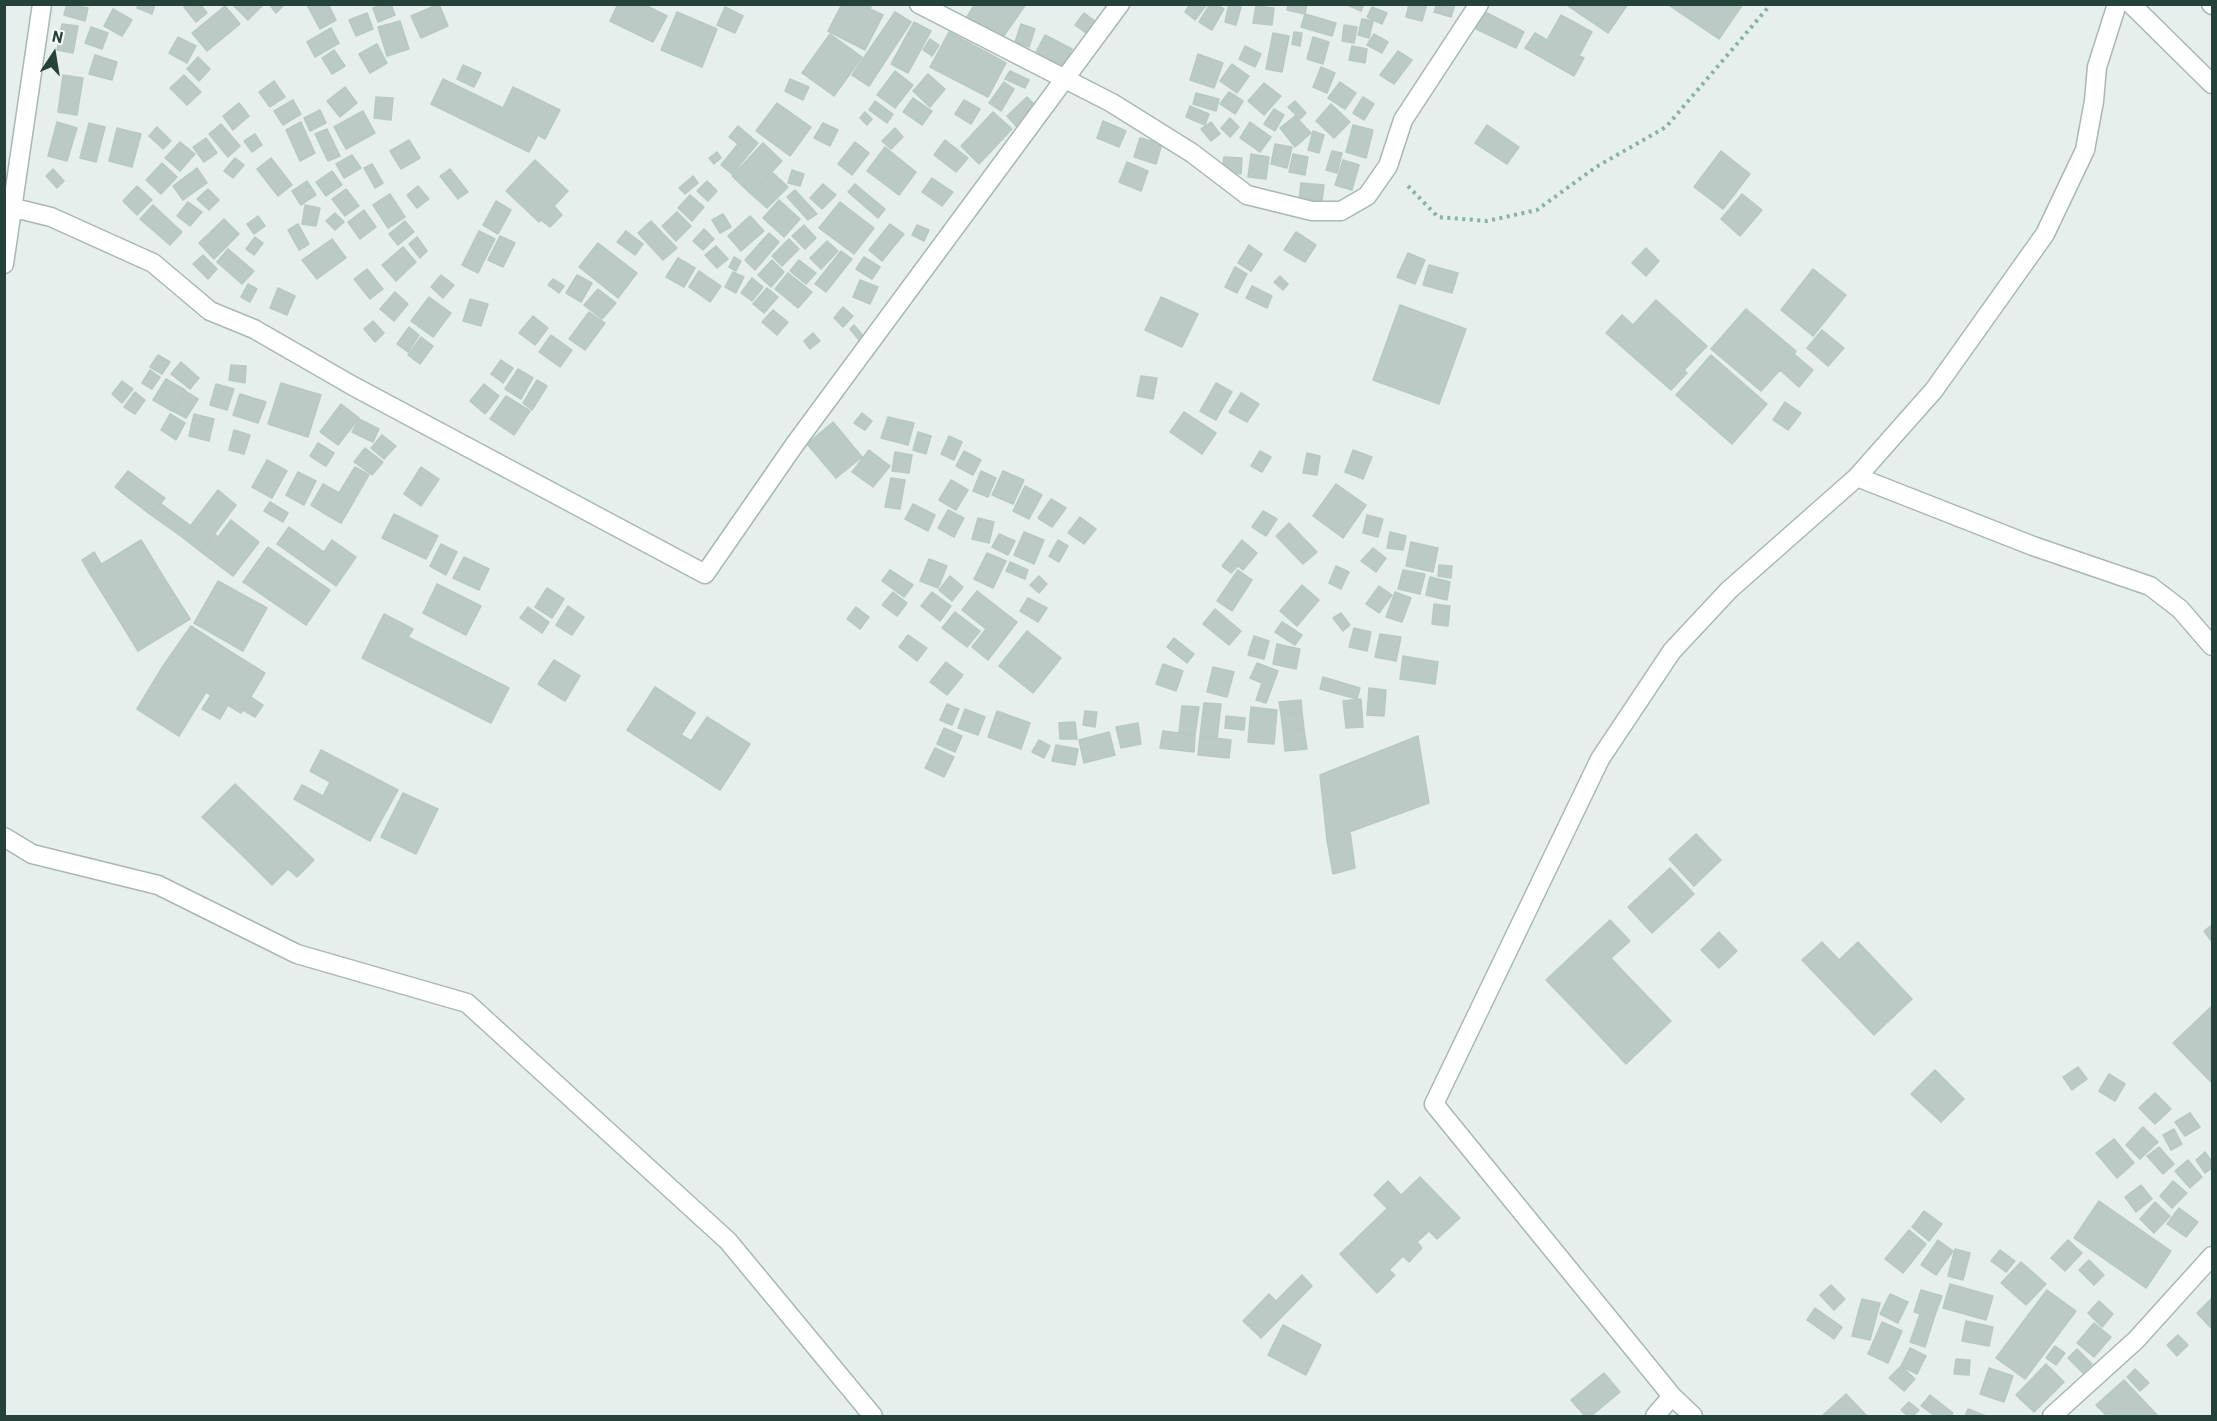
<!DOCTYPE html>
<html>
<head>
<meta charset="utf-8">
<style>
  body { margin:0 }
  #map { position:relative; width:2217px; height:1421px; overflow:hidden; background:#e6efeb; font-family:Barlow,sans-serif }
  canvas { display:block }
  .frame { position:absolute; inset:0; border:6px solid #24423a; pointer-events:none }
  .north { position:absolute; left:24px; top:24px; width:60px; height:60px; -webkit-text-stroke:4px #f7fbf9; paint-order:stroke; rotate:12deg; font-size:16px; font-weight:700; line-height:24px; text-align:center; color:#24423a }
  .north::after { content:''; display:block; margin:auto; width:21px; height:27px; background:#24423a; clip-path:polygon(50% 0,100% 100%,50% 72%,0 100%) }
</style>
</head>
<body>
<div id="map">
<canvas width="2217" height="1421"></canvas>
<div class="frame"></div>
<div class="north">N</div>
</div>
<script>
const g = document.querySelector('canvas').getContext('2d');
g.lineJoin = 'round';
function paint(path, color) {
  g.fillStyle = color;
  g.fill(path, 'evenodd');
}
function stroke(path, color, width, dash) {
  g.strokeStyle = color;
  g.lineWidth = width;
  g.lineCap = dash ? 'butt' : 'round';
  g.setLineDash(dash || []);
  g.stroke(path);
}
const building = new Path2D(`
  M67,4L88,8L85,21L64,15Z
  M138,4H155L152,14L137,8Z
  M187,4H200L207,13L196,22L184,7Z
  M232,4H261L262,6L248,20Z
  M269,4H285L276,13Z
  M328,4L336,20L320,29L307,5Z
  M383,4H391L395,15L378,22L373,8Z
  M439,4L448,26L421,38L411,16Z
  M618,4H643L667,16L653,42L610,21Z
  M842,4H872L870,9L883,15L865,50L828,31Z
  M975,4H1026L1001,40L967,17Z
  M1190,4H1207L1195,20L1185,12Z
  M1210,4H1216L1224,9L1212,30L1199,22Z
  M1229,4L1241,7L1236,25L1225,22Z
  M1288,4H1307L1305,14L1287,10Z
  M1345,4H1364L1361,11Z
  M1409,4H1427L1422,21L1406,17Z
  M1437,4H1455L1451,17L1434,12Z
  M1569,4H1628L1608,33L1568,6Z
  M1667,4H1743L1719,39Z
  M225,6L240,24L207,51L192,33Z
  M1256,6L1274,8L1272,25L1253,23Z
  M725,7L743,16L735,33L717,25Z
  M1372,7L1387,13L1382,24L1367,17Z
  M113,9L132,20L122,36L104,26Z
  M677,12L717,29L702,67L661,50Z
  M895,12L911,22L869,86L852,75Z
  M1485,12L1524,32L1516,48L1476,29Z
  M367,13L373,29L356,36L349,20Z
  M1084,13L1095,21L1086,33L1075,25Z
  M1305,14L1336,23L1332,36L1301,27Z
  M1561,15L1592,32L1579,56L1584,58L1574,76L1525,48L1535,33L1547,40Z
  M1362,19L1373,21L1369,38L1358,35Z
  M400,21L409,49L387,56L378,27Z
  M914,22L931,31L908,73L891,64Z
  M62,24L78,26L73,53L57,50Z
  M1021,24L1035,29L1029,47L1015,42Z
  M1344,25L1357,27L1354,43L1342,41Z
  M91,27L108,33L102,49L85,43Z
  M331,28L339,43L315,57L307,42Z
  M949,32L1006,63L988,97L930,67Z
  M1294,32L1302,33L1300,46L1292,44Z
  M1273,33L1289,36L1282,72L1266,69Z
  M830,34L862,57L834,96L802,73Z
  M1374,34L1388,42L1382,53L1367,45Z
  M1045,35L1072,49L1063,66L1036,52Z
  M178,37L196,46L187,63L169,53Z
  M1313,37L1329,42L1323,64L1307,59Z
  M930,39L939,45L932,56L923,50Z
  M377,44L387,63L370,73L359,54Z
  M1245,46L1261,54L1255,67L1239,59Z
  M1352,46L1367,49L1365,63L1349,60Z
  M334,50L345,66L332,74L322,58Z
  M1398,51L1412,60L1394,84L1380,75Z
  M1198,54L1223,63L1214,88L1190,80Z
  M95,55L117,62L112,80L89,74Z
  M198,57L210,69L199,81L187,69Z
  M1232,64L1249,76L1237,93L1220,81Z
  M463,65L481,73L474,87L457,79Z
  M1321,67L1335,73L1327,93L1313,87Z
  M895,71L913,85L895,108L877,95Z
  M1010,71L1029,80L1025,88L1005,79Z
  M928,74L945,89L930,107L913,91Z
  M63,75L83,78L77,115L58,112Z
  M184,75L201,92L187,105L170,88Z
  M443,79L503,108L513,87L560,110L545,139L538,135L529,152L431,104Z
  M790,79L809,87L803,100L785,91Z
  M274,81L285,97L270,107L259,92Z
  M1004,82L1014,89L1001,111L989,103Z
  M1340,82L1356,93L1345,109L1328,98Z
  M1264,83L1281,96L1264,115L1248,101Z
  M345,87L357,103L340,117L327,101Z
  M1229,92L1243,101L1235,114L1220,104Z
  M1196,93L1219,99L1216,111L1193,104Z
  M376,97L393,98L391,120L374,118Z
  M1027,97L1038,108L1017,127L1007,116Z
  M1363,97L1374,104L1364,120L1353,113Z
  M913,98L932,111L922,125L903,112Z
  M293,100L301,114L283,125L274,111Z
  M964,100L980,109L971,124L955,114Z
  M875,101L893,114L887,123L869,110Z
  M1295,101L1306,113L1300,119L1288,107Z
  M239,103L249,116L233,130L223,116Z
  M777,103L811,127L790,156L756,131Z
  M1331,104L1350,122L1334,138L1316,121Z
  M1190,106L1209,114L1205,125L1186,117Z
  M1274,109L1284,115L1275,131L1264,124Z
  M320,110L326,123L310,131L304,118Z
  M363,111L375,133L346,149L334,127Z
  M865,112L872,119L867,125L860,118Z
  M993,112L1012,129L979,164L961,146Z
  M1295,116L1311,133L1295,147L1280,128Z
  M1230,118L1239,127L1230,137L1221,128Z
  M1103,121L1126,131L1119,147L1097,138Z
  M57,122L77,128L67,161L48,156Z
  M301,122L315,153L300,161L286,130Z
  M1211,122L1220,134L1211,141L1201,129Z
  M1250,122L1271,137L1260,152L1240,138Z
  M89,123L105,127L96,162L80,158Z
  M823,123L838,130L830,146L814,138Z
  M221,124L240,146L228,157L209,134Z
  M1353,125L1373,130L1366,158L1346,152Z
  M1487,125L1519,147L1507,164L1475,143Z
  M738,126L758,143L732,174L721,165L738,144L729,137Z
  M157,127L171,141L163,149L149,136Z
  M117,128L141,134L132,167L109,161Z
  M895,128L903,137L891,149L882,141Z
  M327,129L340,156L328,161L315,134Z
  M1313,131L1324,135L1319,153L1308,150Z
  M255,134L262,145L252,152L244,141Z
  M206,138L217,153L204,162L193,147Z
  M1140,138L1162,144L1156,164L1134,157Z
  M409,140L420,158L401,169L390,151Z
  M945,140L968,158L956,172L934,155Z
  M180,142L195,154L180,171L165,158Z
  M855,142L869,153L852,175L838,164Z
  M763,143L782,161L751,194L732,176Z
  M1275,144L1292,147L1287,168L1271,164Z
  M885,147L916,172L899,195L867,171Z
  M1332,151L1342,153L1337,173L1326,170Z
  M1721,151L1750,174L1723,209L1694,187Z
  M717,152L721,158L714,164L709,158Z
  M1251,154L1269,157L1266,179L1248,177Z
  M1293,154L1308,157L1305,175L1289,172Z
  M352,155L361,168L344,178L336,164Z
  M1224,157L1242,158L1241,174L1222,172Z
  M235,158L244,165L233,178L224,171Z
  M271,158L292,185L278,196L257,169Z
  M535,160L568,191L554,206L562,215L550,227L541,220L539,222L506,191Z
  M1343,160L1359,165L1352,190L1335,185Z
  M1127,162L1148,171L1141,191L1119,182Z
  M162,163L177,177L161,194L146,180Z
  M372,164L383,183L375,188L364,168Z
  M197,168L207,183L183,200L173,186Z
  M53,169L64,181L57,188L46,176Z
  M450,169L468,192L458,199L440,176Z
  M792,170L804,174L800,186L788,183Z
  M332,171L342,185L326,196L316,182Z
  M773,173L788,187L767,208L751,194Z
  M693,176L698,183L685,194L679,188Z
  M932,178L953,192L942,206L922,192Z
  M307,181L316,195L301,205L292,191Z
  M707,181L717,191L708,201L697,191Z
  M1301,183L1324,185L1322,201L1299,199Z
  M823,184L836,195L822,209L810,198Z
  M855,184L885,209L878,218L848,192Z
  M137,186L152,200L137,215L123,201Z
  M418,186L429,199L417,208L407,195Z
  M208,189L219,200L209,210L197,199Z
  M346,189L359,206L345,216L332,199Z
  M795,190L817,214L808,220L787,197Z
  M390,194L405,217L388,228L373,205Z
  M1742,194L1762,210L1740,236L1721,219Z
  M690,195L704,207L692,221L678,208Z
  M779,200L800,219L784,237L763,218Z
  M496,201L511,210L498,234L483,225Z
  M188,202L202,212L190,226L177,216Z
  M840,202L874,228L854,254L819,228Z
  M153,205L182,232L170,245L140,219Z
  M305,205L320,208L316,226L302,224Z
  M364,210L376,227L360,239L348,222Z
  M677,212L691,226L676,241L662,226Z
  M335,213L344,222L335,230L326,221Z
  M723,214L731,227L720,233L712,220Z
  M258,216L265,226L254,234L247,224Z
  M750,216L764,231L741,251L728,236Z
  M224,219L239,234L214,259L199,243Z
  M405,221L414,232L398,245L389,234Z
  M651,221L677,248L663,260L638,233Z
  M298,224L309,244L299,250L288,230Z
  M890,224L904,234L882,261L869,250Z
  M804,225L816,238L805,249L792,236Z
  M917,225L929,230L924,241L912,235Z
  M704,229L714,239L703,250L693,241Z
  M479,231L495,239L478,273L462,265Z
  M626,231L643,244L635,255L617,242Z
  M1296,232L1316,245L1305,262L1284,250Z
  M769,233L779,242L755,270L745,260Z
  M500,236L515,243L503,267L488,260Z
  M255,237L263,243L254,255L246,249Z
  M417,237L427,251L420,258L409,244Z
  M332,239L346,258L317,279L302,260Z
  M789,239L799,249L782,266L772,256Z
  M827,241L838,251L821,269L810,258Z
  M598,243L637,273L618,298L579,267Z
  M1249,245L1262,254L1251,271L1238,263Z
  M716,246L728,259L717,268L705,255Z
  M403,247L416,262L396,281L382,265Z
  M1646,248L1659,261L1646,276L1632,263Z
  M228,249L254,271L242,284L217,262Z
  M841,251L852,259L826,292L815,284Z
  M1408,253L1425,260L1415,284L1397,277Z
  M203,255L217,269L208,279L193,264Z
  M734,257L741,261L736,271L729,267Z
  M864,257L880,267L872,279L856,269Z
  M678,258L695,268L684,287L666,277Z
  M772,260L784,272L771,287L758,275Z
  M799,260L816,273L806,284L790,271Z
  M1429,265L1458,273L1452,293L1423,285Z
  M1235,267L1247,274L1237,293L1225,287Z
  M367,269L383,289L370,299L354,279Z
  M1813,269L1846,295L1813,336L1781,310Z
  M699,271L721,286L710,302L689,287Z
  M733,272L744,277L736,293L725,287Z
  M788,273L812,292L798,308L775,289Z
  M441,275L454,285L443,298L431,287Z
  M577,275L592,283L581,302L566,293Z
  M1280,276L1288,284L1283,290L1274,282Z
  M752,278L763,287L752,301L741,293Z
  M553,279L564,286L559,293L548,285Z
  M860,280L878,287L870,304L853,297Z
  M248,284L257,289L250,302L241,297Z
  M1252,286L1272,296L1267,308L1246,298Z
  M278,288L295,296L287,315L270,308Z
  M767,288L778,297L764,313L753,304Z
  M598,289L616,303L602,319L584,305Z
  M395,292L408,304L394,321L380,309Z
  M429,297L451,313L433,337L411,321Z
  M1161,297L1198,314L1182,347L1145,330Z
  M470,299L488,304L481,326L463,321Z
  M1656,300L1707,346L1684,370L1687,373L1671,390L1606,333L1622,315L1633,325Z
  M1400,305L1466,329L1439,404L1373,380Z
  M843,307L853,316L843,327L834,318Z
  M1746,309L1796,351L1794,354L1813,370L1799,387L1780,370L1761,391L1711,349Z
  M773,310L788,322L777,335L762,322Z
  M589,312L605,323L585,350L569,339Z
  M533,316L548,328L535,345L519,333Z
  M373,321L384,333L375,342L364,329Z
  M854,325L864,337L860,341L850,329Z
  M409,327L419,335L408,352L397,344Z
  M1822,330L1844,348L1828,366L1807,348Z
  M813,333L820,341L810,349L804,341Z
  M551,335L572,350L560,367L539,352Z
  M421,337L433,346L420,364L408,355Z
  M158,355L170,362L162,374L150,367Z
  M1711,355L1767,404L1732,444L1676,395Z
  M501,360L513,368L503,383L491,374Z
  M181,362L199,378L190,389L171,374Z
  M231,365L246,366L245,383L229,380Z
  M518,369L533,378L521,399L505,389Z
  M150,370L160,377L152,389L142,383Z
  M1141,376L1157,378L1153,399L1137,396Z
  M166,379L185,390L172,411L153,400Z
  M537,380L547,386L532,410L523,403Z
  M122,381L133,389L122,403L112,394Z
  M281,383L321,395L308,437L268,424Z
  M1216,383L1232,392L1216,420L1200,411Z
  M216,384L234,389L227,410L210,405Z
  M484,384L499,396L485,414L470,401Z
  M185,391L198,399L186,418L173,411Z
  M135,392L145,400L135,414L124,407Z
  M1241,393L1259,404L1247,422L1229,412Z
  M240,394L266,402L258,423L233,415Z
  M506,396L530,411L514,435L490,419Z
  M1785,402L1801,413L1788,430L1773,420Z
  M341,404L359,418L338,445L320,432Z
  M1184,412L1216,433L1202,454L1170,432Z
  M862,413L872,421L865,430L854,423Z
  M170,414L185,423L176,440L161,430Z
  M194,414L214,419L209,441L189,436Z
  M888,417L914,423L908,445L881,438Z
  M359,419L379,429L373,442L352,432Z
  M833,422L862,457L836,478L807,444Z
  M234,430L250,435L244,454L229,450Z
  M918,432L931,436L926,454L913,450Z
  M382,435L396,446L384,459L371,448Z
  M949,436L962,442L954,460L941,454Z
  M318,443L334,453L326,466L310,456Z
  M365,448L383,462L372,475L354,462Z
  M869,450L890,466L873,487L852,472Z
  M1353,450L1372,457L1363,479L1345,472Z
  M964,451L981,460L973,475L956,466Z
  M1260,451L1271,457L1262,472L1251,466Z
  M895,452L912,455L909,473L892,471Z
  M1307,453L1320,456L1317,475L1303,473Z
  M267,460L287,471L272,498L252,487Z
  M355,467L369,475L354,501L339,493Z
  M421,467L439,479L421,506L404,494Z
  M128,471L143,482L130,499L115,487Z
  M981,471L996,478L988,497L973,491Z
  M1003,471L1024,480L1013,504L992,495Z
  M298,472L316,481L304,505L286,495Z
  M891,478L905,480L900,509L885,507Z
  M951,480L968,490L956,510L939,500Z
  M143,482L165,498L151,515L130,499Z
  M323,484L339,493L327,515L311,505Z
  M1336,484L1366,505L1343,538L1313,516Z
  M1025,486L1042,495L1029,519L1013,511Z
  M218,490L236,505L201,552L182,537Z
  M339,493L354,501L341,523L327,515Z
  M1051,499L1066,508L1052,527L1038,518Z
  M270,502L288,513L283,522L264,511Z
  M160,503L191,526L182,537L151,515Z
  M913,504L935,515L928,531L905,519Z
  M948,510L964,518L954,537L938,528Z
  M1263,511L1277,519L1266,536L1252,527Z
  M394,514L438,536L426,559L382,538Z
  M1367,515L1383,519L1378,537L1363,533Z
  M1080,517L1096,529L1084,544L1068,533Z
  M978,518L994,522L989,543L972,539Z
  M231,520L259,542L233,576L201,552L214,533L218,537Z
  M1289,523L1317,552L1303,564L1276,536Z
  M289,527L324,552L332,540L356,557L336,586L277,544Z
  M1024,532L1044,540L1034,564L1014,555Z
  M1390,532L1406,536L1403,550L1387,548Z
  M999,534L1015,541L1008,555L992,547Z
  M141,540L166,581L114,612L89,572Z
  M1058,540L1068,546L1059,562L1049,556Z
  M1242,540L1257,553L1243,570L1238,566L1231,573L1222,566Z
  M1411,542L1438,548L1433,572L1406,566Z
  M441,544L457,552L446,575L430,566Z
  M268,547L330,590L306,625L243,582Z
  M1373,548L1386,558L1376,572L1361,561Z
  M94,552L101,564L89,572L82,560Z
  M987,553L1006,561L993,588L974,579Z
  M464,557L489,569L479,590L453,578Z
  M929,559L947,566L938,588L920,581Z
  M1010,562L1028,570L1025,579L1006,571Z
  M1439,565L1452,566L1451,578L1438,576Z
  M1336,566L1349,572L1341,589L1329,583Z
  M890,570L913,585L904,597L882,581Z
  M1238,570L1252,580L1232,611L1217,601Z
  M1403,570L1425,574L1420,594L1398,589Z
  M950,576L963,587L952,601L939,590Z
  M1039,576L1047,584L1039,593L1030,585Z
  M1430,577L1450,582L1447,600L1426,595Z
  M166,581L190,619L138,651L114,612Z
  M218,581L267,608L243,651L194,623Z
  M437,584L481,606L466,635L423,613Z
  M1302,585L1319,600L1297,626L1280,611Z
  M1379,586L1392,595L1379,613L1366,604Z
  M547,588L564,599L552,618L535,607Z
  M977,591L1017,622L988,660L972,647L986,629L962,610Z
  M893,592L907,603L897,616L882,605Z
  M932,592L951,606L940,621L921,606Z
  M1395,592L1411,598L1402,622L1386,617Z
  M1028,598L1047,608L1038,622L1020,611Z
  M1434,604L1450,606L1448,626L1432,624Z
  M568,606L584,617L572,635L556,625Z
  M528,607L549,622L542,633L520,618Z
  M856,607L869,617L860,629L847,619Z
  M1215,609L1241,631L1229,645L1203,624Z
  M955,612L980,631L967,647L942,628Z
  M1341,613L1350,625L1343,631L1333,618Z
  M384,614L413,629L408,637L509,688L491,723L362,658Z
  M1282,622L1302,635L1295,645L1275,632Z
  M191,626L231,652L206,692L163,666Z
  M1354,628L1371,632L1367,651L1349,647Z
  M1027,631L1061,658L1033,693L999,666Z
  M1380,634L1401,637L1396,661L1375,657Z
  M908,635L927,648L917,661L899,647Z
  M1254,636L1269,641L1264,659L1248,655Z
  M1174,638L1194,654L1187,663L1167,647Z
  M1277,644L1300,649L1296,669L1273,664Z
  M231,652L265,673L241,713L206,692Z
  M1403,656L1438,662L1435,684L1400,679Z
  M554,660L580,676L565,701L538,684Z
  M946,662L963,675L947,695L930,682Z
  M1257,663L1278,671L1266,703L1256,700L1262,683L1250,678Z
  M1163,664L1183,671L1176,691L1156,684Z
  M163,666L206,692L179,736L137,709Z
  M1213,667L1234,672L1227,697L1207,692Z
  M1323,677L1360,688L1357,699L1320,689Z
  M655,687L695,713L681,735L641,709Z
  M1369,688L1386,690L1384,716L1367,715Z
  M211,695L228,705L220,719L202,709Z
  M251,697L263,705L255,717L243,710Z
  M1361,699L1363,727L1346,728L1343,701Z
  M1301,700L1302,712L1281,714L1279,702Z
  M1204,703L1221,704L1217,739L1200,736Z
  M947,704L959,709L952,725L940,720Z
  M1182,706L1199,707L1195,735L1179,732Z
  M1251,707L1277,710L1274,744L1248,742Z
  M641,709L691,741L707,717L750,744L720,790L627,730Z
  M965,709L985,717L978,735L958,728Z
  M997,711L1030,723L1021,749L988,737Z
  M1085,711L1097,712L1095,727L1083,725Z
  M1302,712L1304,729L1283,731L1281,714Z
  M1226,716L1245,718L1244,730L1225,728Z
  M1075,722L1077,739H1060L1059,723Z
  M1138,723L1141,744L1121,748L1116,727Z
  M944,728L962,736L955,752L937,744Z
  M1304,729L1307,749L1285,751L1283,731Z
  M1163,731L1195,735L1194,752L1160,748Z
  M1109,732L1115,755L1084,763L1079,740Z
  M1200,736L1231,740L1229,758L1198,755Z
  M1418,736L1429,803L1327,840L1320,775Z
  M1039,740L1050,746L1044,758L1032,752Z
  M1056,745L1078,749L1075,765L1052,761Z
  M935,748L954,757L944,777L925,768Z
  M321,750L398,790L370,841L294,799L302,785L323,796L330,782L310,771Z
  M235,784L276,823L243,856L202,817Z
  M403,793L438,809L416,854L381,837Z
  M276,823L314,860L297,877L288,869L272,885L243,856Z
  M1350,831L1355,868L1333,874L1327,840Z
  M1696,834L1721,860L1694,886L1669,859Z
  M1670,868L1694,894L1652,933L1628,907Z
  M1610,920L1630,941L1611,958L1621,969L1576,1011L1546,980Z
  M2212,925V942L2204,931Z
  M1719,932L1737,951L1719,968L1701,950Z
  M1822,942L1839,960L1858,942L1912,999L1874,1035L1802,960Z
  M1621,969L1671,1021L1626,1064L1576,1011Z
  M2212,1006V1081L2211,1082L2173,1043Z
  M2078,1067L2087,1079L2072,1090L2063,1077Z
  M1935,1070L1964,1099L1941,1122L1911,1094Z
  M2109,1074L2125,1084L2115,1101L2099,1091Z
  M2155,1093L2171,1109L2155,1124L2139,1108Z
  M2190,1113L2200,1127L2185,1136L2175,1122Z
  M2143,1127L2158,1142L2140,1159L2126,1145Z
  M2174,1129L2182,1144L2171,1150L2163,1135Z
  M2114,1139L2134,1163L2117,1178L2096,1153Z
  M2159,1147L2174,1164L2163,1174L2147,1156Z
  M2205,1152L2212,1162V1168L2205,1173L2196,1160Z
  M2188,1160L2202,1177L2190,1188L2175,1171Z
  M1420,1177L1460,1218L1437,1239L1429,1231L1417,1242L1422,1248L1409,1262L1403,1256L1389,1270L1395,1275L1377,1293L1340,1254Z
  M1388,1181L1401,1195L1388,1209L1374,1195Z
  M2173,1181L2187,1193L2172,1208L2160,1196Z
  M2141,1185L2152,1199L2136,1212L2125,1197Z
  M2099,1201L2171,1251L2146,1288L2074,1238Z
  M2155,1202L2170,1216L2154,1233L2140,1219Z
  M2179,1208L2198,1222L2186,1237L2167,1224Z
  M1924,1211L1942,1224L1929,1241L1912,1227Z
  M1909,1230L1926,1244L1903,1273L1885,1259Z
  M1938,1240L1953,1251L1936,1275L1921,1265Z
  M2068,1240L2082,1253L2065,1271L2051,1258Z
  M1955,1249L1970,1253L1963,1280L1948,1276Z
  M2000,1250L2015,1261L2006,1272L1991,1261Z
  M2089,1260L2104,1275L2094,1285L2079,1270Z
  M2021,1262L2046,1284L2026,1305L2001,1283Z
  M1302,1275L1312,1286L1261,1338L1243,1321L1269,1294L1276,1301Z
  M1950,1284L1993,1296L1986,1320L1943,1308Z
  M1831,1285L1845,1299L1834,1310L1820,1295Z
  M1921,1290L1942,1296L1934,1318L1914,1312Z
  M2047,1290L2076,1311L2025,1379L1996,1358Z
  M1890,1294L1908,1302L1898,1323L1880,1314Z
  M2212,1298V1329L2197,1313Z
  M1862,1299L1880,1303L1876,1318L1858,1313Z
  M2099,1301L2113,1314L2102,1327L2088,1313Z
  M1815,1308L1842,1327L1834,1339L1807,1320Z
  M1858,1313L1876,1318L1870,1340L1852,1336Z
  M1920,1314L1934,1318L1925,1347L1910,1342Z
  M1966,1321L1993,1327L1989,1346L1962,1341Z
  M1882,1322L1902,1331L1888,1363L1868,1354Z
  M2094,1323L2111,1337L2094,1357L2077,1343Z
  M1283,1325L1321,1345L1306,1375L1268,1355Z
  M2178,1335L2188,1345L2177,1356L2167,1345Z
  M2055,1346L2065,1353L2056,1365L2046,1358Z
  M1910,1348L1926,1356L1917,1374L1901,1366Z
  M2077,1349L2092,1364L2083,1373L2068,1358Z
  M1956,1359L1970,1360L1969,1375L1954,1374Z
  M2046,1364L2064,1382L2034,1412L2016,1395Z
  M1901,1366L1915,1379L1904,1391L1889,1378Z
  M1989,1368L2013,1376L2004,1402L1980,1394Z
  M2135,1369L2149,1383L2140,1391L2127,1377Z
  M1604,1373L1620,1392L1591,1416H1585L1571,1400Z
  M2124,1380L2158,1416H2107L2096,1405Z
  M1846,1394L1867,1416H1822Z
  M1930,1395L1953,1413L1951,1416H1935L1921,1406Z
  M1909,1402L1919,1410L1913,1416H1908L1901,1410Z
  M1968,1409L1986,1416H1965Z`);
const path = new Path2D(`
  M1408,186L1438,217L1487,221L1537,210L1596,167L1666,127L1771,4`);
const street = new Path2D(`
  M919,4L1112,103L1192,153L1247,195L1312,211H1341L1367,196L1388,166L1403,120L1479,4
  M2131,4L2212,84
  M2211,4L2212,5
  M14,208L51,217L153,263L210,311L254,329L353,386L705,574L795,444L1120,4
  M4,264L42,4
  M1857,477L2033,546L2150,586L2180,609L2212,646
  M4,837L32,854L158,885L297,954L467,1003L728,1241L873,1416
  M1655,1416L1672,1396
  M1693,1416L1672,1396L1434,1104L1600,759L1672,651L1729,590L1857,477L1934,390L2045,234L2085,150L2094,101L2097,67L2117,4
  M2052,1416L2136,1340L2212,1256`);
paint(building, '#bbcac4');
stroke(building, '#b8c9c2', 1.5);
stroke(street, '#a8b8b2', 21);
stroke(path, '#86b3a5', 4, [3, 4.5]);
stroke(street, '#fff', 18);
</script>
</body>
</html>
